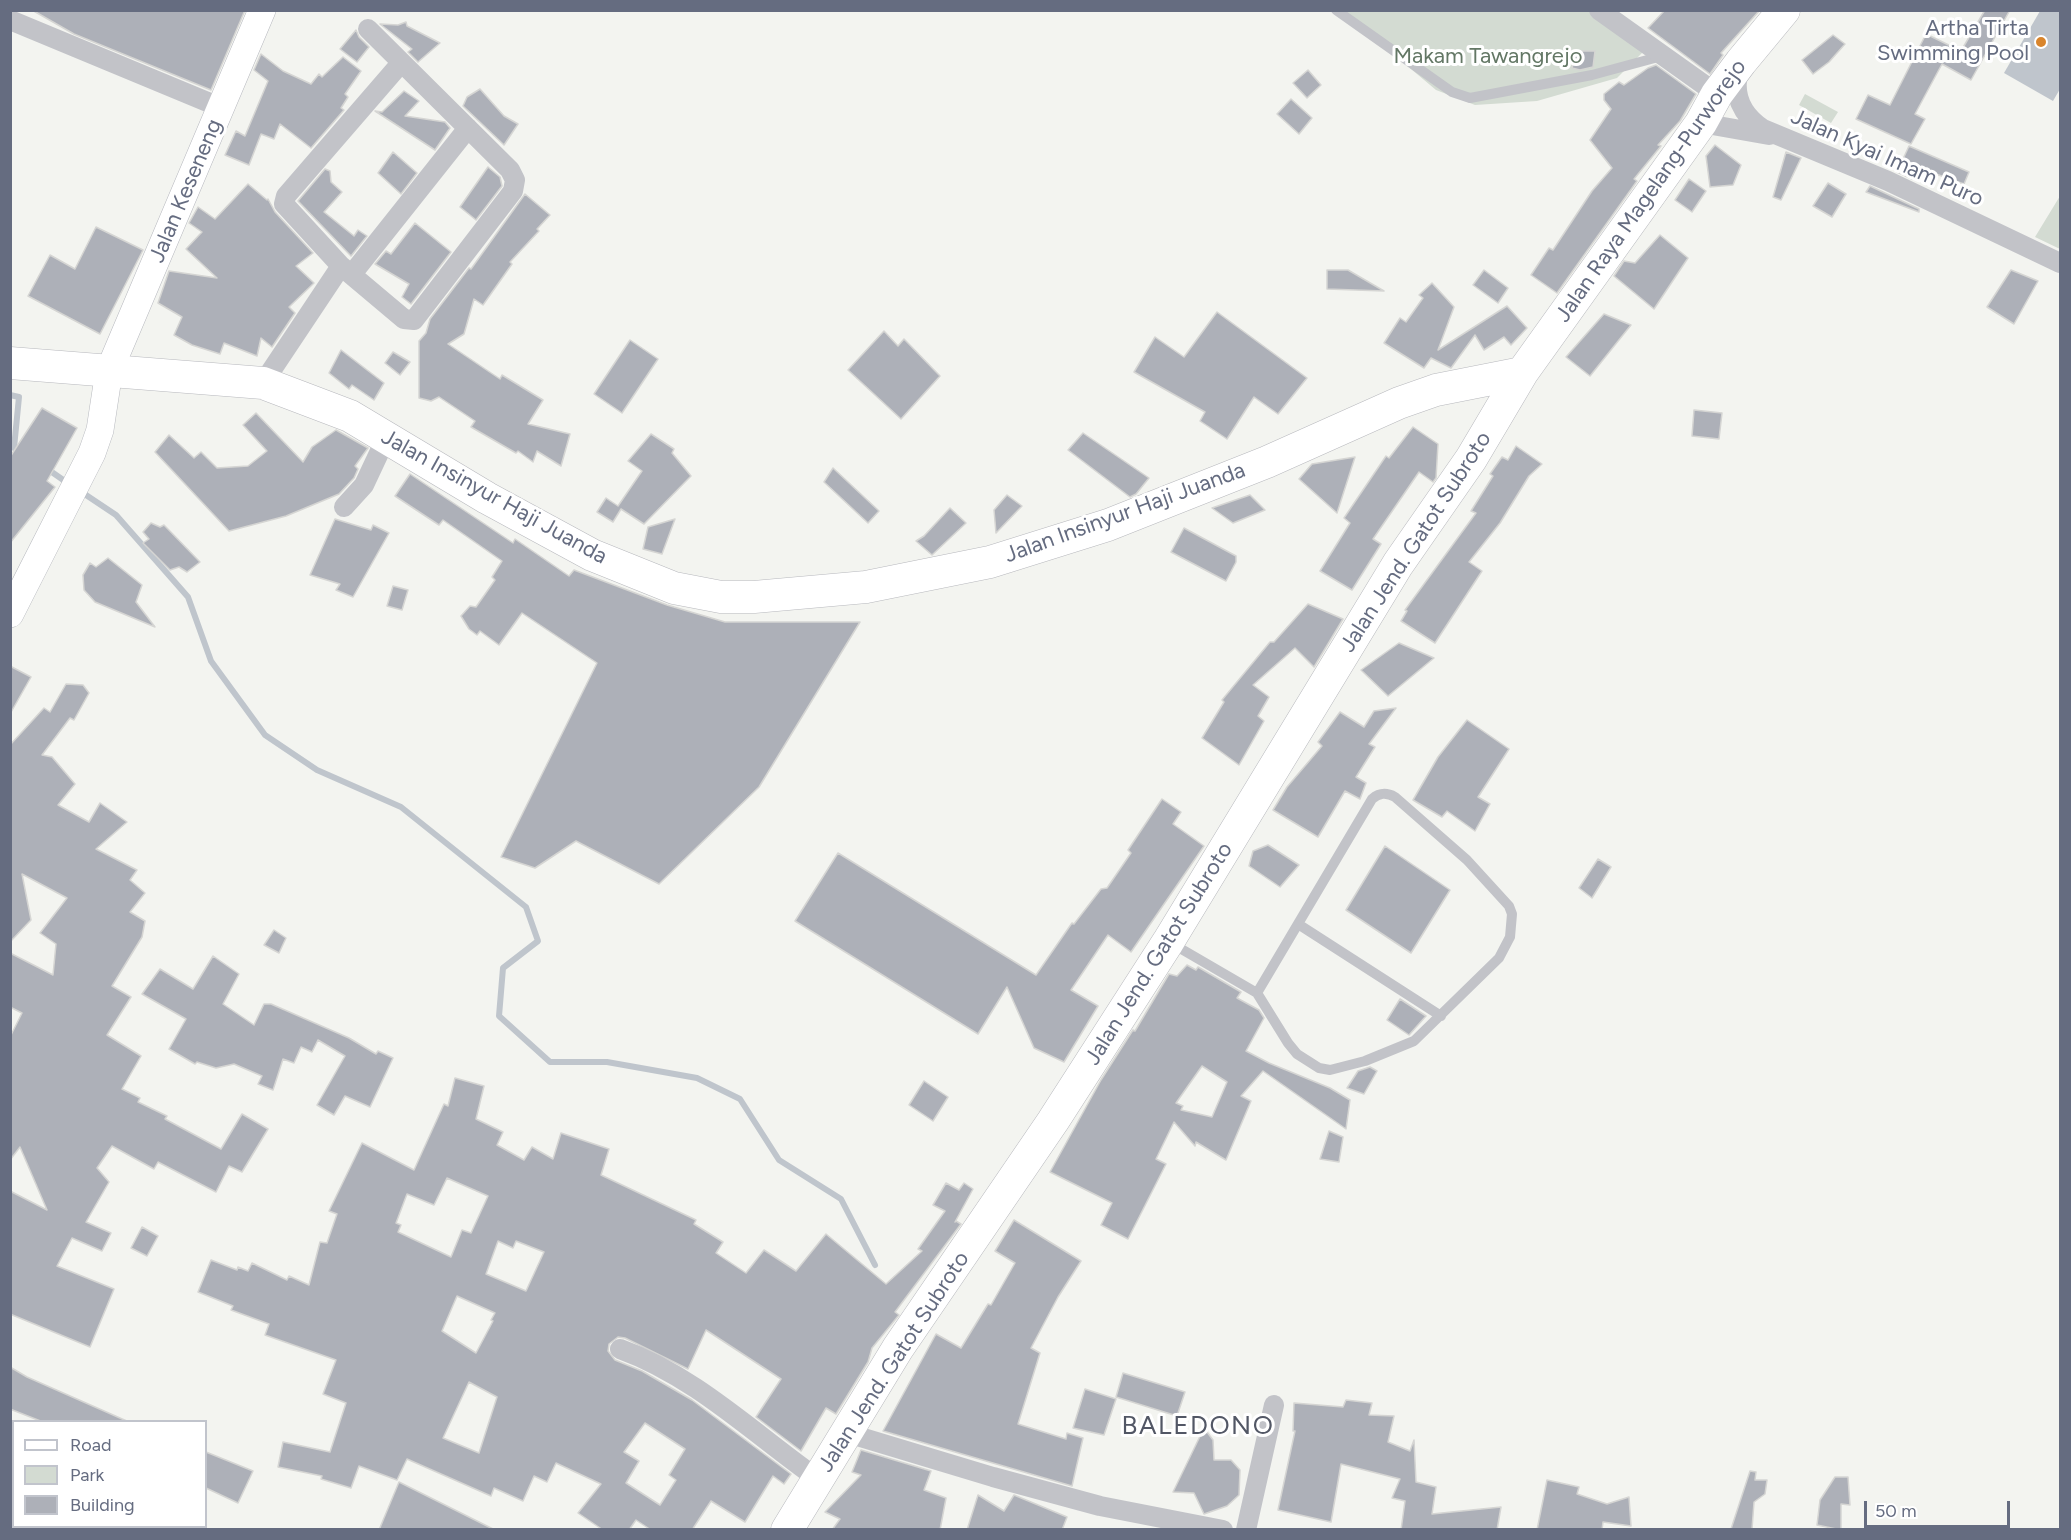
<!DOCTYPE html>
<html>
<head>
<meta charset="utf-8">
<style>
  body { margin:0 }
  #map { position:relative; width:2071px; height:1540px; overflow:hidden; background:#f3f4f0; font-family:Figtree,sans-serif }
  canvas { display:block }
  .frame { position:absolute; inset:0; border:12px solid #656c80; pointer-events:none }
  .legend { position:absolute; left:12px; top:1420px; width:195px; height:108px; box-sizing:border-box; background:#fff; border:2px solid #c1c4cc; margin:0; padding:8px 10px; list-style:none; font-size:18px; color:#656c80 }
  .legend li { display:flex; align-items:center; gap:12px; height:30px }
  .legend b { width:30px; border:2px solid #c1c4cc }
  .scale { position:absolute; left:1864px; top:1501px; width:146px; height:27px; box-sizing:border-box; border:3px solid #656c80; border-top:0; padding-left:8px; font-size:18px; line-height:21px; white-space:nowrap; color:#656c80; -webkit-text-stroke:4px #fff; paint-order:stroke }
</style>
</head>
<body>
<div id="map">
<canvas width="2071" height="1540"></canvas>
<div class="frame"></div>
<ul class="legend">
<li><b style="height:8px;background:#fff"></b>Road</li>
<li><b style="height:16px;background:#d3dbd2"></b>Park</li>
<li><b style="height:16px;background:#adb0b8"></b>Building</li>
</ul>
<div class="scale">50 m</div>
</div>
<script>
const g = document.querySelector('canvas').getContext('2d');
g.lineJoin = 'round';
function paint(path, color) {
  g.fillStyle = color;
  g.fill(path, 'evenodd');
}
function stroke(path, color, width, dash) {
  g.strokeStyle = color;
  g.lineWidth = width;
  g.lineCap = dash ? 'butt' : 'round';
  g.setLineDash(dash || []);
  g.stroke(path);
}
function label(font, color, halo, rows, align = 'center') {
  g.font = font + ' Figtree,sans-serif';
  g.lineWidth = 6;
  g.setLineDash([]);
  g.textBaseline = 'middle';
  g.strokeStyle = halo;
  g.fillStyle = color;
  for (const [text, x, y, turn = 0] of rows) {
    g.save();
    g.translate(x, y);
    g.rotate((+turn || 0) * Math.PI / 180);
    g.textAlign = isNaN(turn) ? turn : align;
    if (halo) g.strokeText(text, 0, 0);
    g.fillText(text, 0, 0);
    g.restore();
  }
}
const green = new Path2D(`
  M1342,11H1590L1643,52L1617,78L1537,101L1475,105L1436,90Z
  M1805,94L1838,112L1831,123L1799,105Z
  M2060,196V249L2035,237Z`);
const water = new Path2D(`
  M2040,11H2060V89L2053,101L2004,73Z`);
const stream = new Path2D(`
  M10,395L19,397L14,448L22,453
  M46,468L69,484
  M80,491L116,515L188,597L211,661L265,735L317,770L401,807L526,907L538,941L503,968L499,1016L550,1062H607L697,1078L740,1099L779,1160L841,1199L875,1265`);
const building = new Path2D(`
  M32,10H245L211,90L74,34Z
  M1665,10H1760L1721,53L1723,55L1710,74L1648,28Z
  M1985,10H2010L1971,80L1942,64L1915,114L1925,119L1911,144L1856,119L1868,95L1890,105L1926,34L1961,51Z
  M406,22L407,26L440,43L418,62L408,52L412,49L380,24L398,25Z
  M356,30L359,37L369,47L357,62L340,49Z
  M1833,35L1845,44L1829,62L1813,74L1802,60Z
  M1576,51H1595L1593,67L1580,70L1572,68Z
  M261,54L283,71L311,84L319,74L322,77L343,57L361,71L345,94L348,97L341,108L344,110L311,148L280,124L274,139L261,134L249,165L225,155L236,131L245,136L268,81L254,70Z
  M1656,65L1696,94L1680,121L1658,145L1661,146L1634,179L1637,181L1557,293L1531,275L1549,248L1553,250L1592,191L1612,168L1590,140L1611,109L1604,100V94L1619,82L1624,85L1648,68Z
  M1308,70L1321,85L1307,98L1293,83Z
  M480,89L504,116L518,124L504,145L463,106L467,97Z
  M404,91L419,101L405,116L445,122L450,128L435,150L375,111L382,112Z
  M1291,99L1312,118L1299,134L1277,114Z
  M1715,145L1741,165L1733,185L1710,187L1706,156Z
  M1909,146L1969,172L1964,184L1919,168L1912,179L1897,172Z
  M393,152L417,173L401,194L378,173Z
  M1786,152L1801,158L1781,200L1773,197Z
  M488,167L500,177L502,186L476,220L460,207Z
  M325,169L330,171L331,182L342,192L324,212L354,236L358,230L367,236L351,256L298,201Z
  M1689,179L1706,191L1692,212L1675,200Z
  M1828,183L1846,194L1832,217L1813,206Z
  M248,184L267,200L268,199L275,212L313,253L296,266L314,283L289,307L295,313L272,347L261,338L257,356L224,343L220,354L192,345L174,335L182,317L158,303L169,271L217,278L186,249L202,232L189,223L198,207L215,219Z
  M1870,186L1919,209V212L1866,192Z
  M525,194L550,215L537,229L539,231L510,262L512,264L483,305L474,299L464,334L448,344L500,379L502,375L543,400L528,424L570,434L561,466L537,451L533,462L518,451L516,453L471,427L475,421L439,397L431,401L419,398V341L426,333L430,319L469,268L471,269Z
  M415,223L451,252L411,304L402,297L409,284L375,264L386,251L391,254Z
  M96,227L143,250L100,334L28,296L50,255L75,269Z
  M1660,235L1688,258L1654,309L1614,276L1624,261L1635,263Z
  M1327,270H1348L1384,291L1327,289Z
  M1484,270L1508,288L1498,303L1473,285Z
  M2011,270L2038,281L2014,324L1987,307Z
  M1432,283L1454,307L1438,350L1507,306L1527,328L1511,345L1504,337L1484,350L1475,335L1451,368L1431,358L1424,368L1384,343L1400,318L1406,322L1423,298L1419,295Z
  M1217,312L1307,378L1278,414L1254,397L1227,439L1200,421L1205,412L1134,372L1155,337L1184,357Z
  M1604,314L1631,325L1590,376L1566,357Z
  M884,331L898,346L904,339L940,376L901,419L848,370Z
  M630,340L658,359L622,413L594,394Z
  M341,350L384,383L374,400L352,385L349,389L329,373Z
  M393,352L410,362L400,375L385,363Z
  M42,408L77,428L47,481L55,487L10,543V457Z
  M1694,410L1722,413L1719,439L1692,436Z
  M256,413L303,462L312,447L336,430L368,448L355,466L358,469L354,478L339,494L286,516L229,531L155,452L169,435L194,458L201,452L217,468L248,466L267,451L243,425Z
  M1413,427L1438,444L1436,478L1433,482L1419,472L1373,539L1381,544L1352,590L1320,571L1350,523L1344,518L1386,456L1389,458Z
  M1083,433L1149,478L1136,494L1130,497L1068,450Z
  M651,434L674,449L672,453L691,476L644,524L621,509L613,522L597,512L606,498L618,506L642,471L628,461Z
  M1516,446L1542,464L1529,476L1500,523L1469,562L1482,571L1435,643L1401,621L1407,611L1405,610L1476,513L1471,511L1493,476L1490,474L1502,457L1508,460Z
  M1355,457L1337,513L1299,479L1312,464Z
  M833,468L879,511L868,523L824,482Z
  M410,474L513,543L515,539L569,576L574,570L667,605L725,622H860L759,787L659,884L576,841L535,868L501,857L597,663L522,613L499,645L480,631L477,635L469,629L461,616L470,606L476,607L495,580L492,577L502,561L443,520L439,525L395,496Z
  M1007,495L1022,506L996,533L994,510Z
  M1250,495L1265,510L1233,523L1212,508Z
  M950,508L966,523L932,555L916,541L924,536Z
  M335,519L371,530L373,525L389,533L353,597L336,590L340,584L310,575Z
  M675,519L662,554L643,549L648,527Z
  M151,523L160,527L164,525L200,562L187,572L179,567L170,570L143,543L149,539L143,532Z
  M1184,528L1236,556V562L1226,581L1171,552Z
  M108,558L142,585L136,602L155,627L95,602L84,590L83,575L90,563L96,567Z
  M393,586L408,590L402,610L387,606Z
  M1308,604L1343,619L1314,667L1295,648L1253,685L1269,697L1258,716L1264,721L1239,765L1202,738L1224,702L1222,700L1270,642H1274Z
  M1399,643L1434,658L1388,696L1361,670Z
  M10,666L31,677L10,714Z
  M66,684L83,685L89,693L74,720L70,718L42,755L52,757L75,784L58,805L89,822L100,803L127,822L96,849L137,870L130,880L145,893L130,912L145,921L142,937L112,986L131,997L107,1035L141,1056L122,1089L140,1098L138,1102L167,1116L165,1119L221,1149L242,1114L268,1129L242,1172L229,1166L216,1192L158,1162L154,1169L112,1146L97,1168L109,1182L86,1222L111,1233L102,1251L72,1238L57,1266L114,1289L90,1347L10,1314V1191L47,1210L20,1147L10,1160V1037L22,1013L10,1007V953L53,975L56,944L40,933L67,898L22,874L31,920L10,942V745L44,708L50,712Z
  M1396,708L1369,744L1375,747L1356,777L1366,783L1360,799L1345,791L1318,837L1273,810L1287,787L1322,746L1318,742L1340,712L1364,727L1374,711Z
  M1467,720L1509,749L1478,797L1490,804L1475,831L1447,811L1442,817L1413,800L1438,757Z
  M1162,799L1181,812L1173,824L1204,846L1131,952L1108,935L1071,990L1098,1006L1064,1062L1034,1048L1007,987L978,1034L795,921L838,853L1036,975L1072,923L1074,924L1101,889L1107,888L1131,853L1128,850Z
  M1268,845L1299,865L1280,887L1249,866L1253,851Z
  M1385,846L1450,890L1411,953L1346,910Z
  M1598,859L1611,867L1592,898L1579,888Z
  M274,930L286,938L279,953L264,945Z
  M213,956L239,974L223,1004L254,1025L264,1004H271L349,1038L376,1054L378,1051L393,1058L370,1107L345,1096L334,1115L317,1105L345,1056L318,1040L312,1052L301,1047L294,1063L283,1059L273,1090L258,1084L262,1076L234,1064L216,1068L197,1062L195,1064L169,1049L186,1019L142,994L160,969L193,989Z
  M1187,965L1196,970L1198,967L1241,992L1237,998L1259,1010L1264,1018L1246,1051L1269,1063L1330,1088L1350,1100L1346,1129L1263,1071L1241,1096L1251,1101L1226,1160L1196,1142L1195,1146L1174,1122L1156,1159L1166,1164L1128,1239L1101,1225L1112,1203L1050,1172L1101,1080L1133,1030L1135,1031L1169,974L1177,976ZM1202,1066L1227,1082L1212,1117L1181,1110L1183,1106L1176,1103Z
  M1400,999L1426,1016L1409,1035L1387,1020Z
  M1370,1067L1377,1071L1364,1094L1347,1088L1358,1071Z
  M455,1078L484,1086L476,1119L503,1132L497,1145L524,1160L532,1147L553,1159L561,1133L609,1149L601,1175L696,1220L694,1224L723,1242L716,1253L746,1273L764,1250L796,1271L826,1234L886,1284L922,1251L918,1249L945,1211L933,1205L946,1183L959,1190L964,1183L973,1189L955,1222L956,1221L961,1224L895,1312L899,1315L872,1348L868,1362L836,1414L826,1408L801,1451L756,1417L781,1379L706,1330L688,1369L625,1338L618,1337L609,1344L608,1351L615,1360L642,1371L692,1400L791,1474L784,1484L773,1476L745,1522L711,1501L692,1530H651L636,1520L629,1530H603L578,1513L601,1484L556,1463L547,1482L534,1476L523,1501L494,1488L491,1496L407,1459L397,1480L359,1466L351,1488L321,1479L322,1476L278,1467L283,1442L330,1452L346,1403L323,1394L336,1360L265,1335L269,1324L231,1310L233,1306L198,1292L211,1260L237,1270L238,1267L248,1271L252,1263L287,1280L289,1276L309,1285L320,1242L327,1243L337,1214L329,1211L362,1143L414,1170L444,1104L448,1106ZM447,1178L488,1196L471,1233L462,1230L451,1257L398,1232L401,1225L396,1223L407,1194L434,1205ZM498,1241L513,1248L516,1241L544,1252L526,1291L486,1274ZM457,1296L495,1313L491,1320L493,1321L476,1353L442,1331ZM469,1382L497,1397L479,1453L443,1438ZM645,1423L685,1449L669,1475L676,1480L660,1505L626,1483L639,1461L624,1452Z
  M924,1081L948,1097L933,1121L909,1105Z
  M1329,1131L1343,1137L1339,1162L1320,1159Z
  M1014,1220L1081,1261L1058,1297L1031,1348L1040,1353L1018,1424L1066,1439L1067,1433L1083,1438L1072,1486L883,1431L936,1334L961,1348L988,1304L991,1305L1015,1263L995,1251Z
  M142,1227L158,1236L147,1256L131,1248Z
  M10,1367L27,1377L129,1422H43L10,1409Z
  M1123,1373L1185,1392L1177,1416L1116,1397Z
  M1085,1389L1116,1399L1104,1435L1073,1428Z
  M1346,1400L1372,1403L1369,1415L1394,1416L1388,1442L1410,1451L1414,1440L1416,1482L1436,1487L1432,1514L1501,1507L1497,1530H1401L1405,1501L1392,1498L1400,1479L1341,1464L1331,1522L1278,1510L1295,1431H1293L1294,1403L1343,1407Z
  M1204,1428L1213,1440L1214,1460H1231L1240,1470L1239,1495L1227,1506L1204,1514L1194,1493L1173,1492Z
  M861,1450L931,1471L924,1490L946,1498L940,1530H832L840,1519L825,1512L861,1475L852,1472Z
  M206,1452L253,1471L238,1503L206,1488Z
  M1750,1471L1756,1472L1755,1480H1767L1765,1494L1754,1502L1752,1529H1731Z
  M1835,1477H1848L1850,1505L1841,1504V1530L1817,1525L1820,1500Z
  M1547,1480L1579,1487L1577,1494L1607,1504L1629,1497L1631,1526L1603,1522L1602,1530H1537Z
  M399,1482L495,1530H379Z
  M978,1495L1004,1511L1014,1495L1067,1517L1062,1530H967Z`);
const lane = new Path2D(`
  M1336,10L1452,92L1470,98L1592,75L1662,56
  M1298,924L1441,1016
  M1171,943L1257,993L1288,1043L1297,1054L1319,1068L1330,1070L1365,1061L1414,1041L1499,958L1510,937L1512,914L1509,906L1467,860L1395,797C1386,792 1379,793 1372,799L1257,993`);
const street = new Path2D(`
  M1599,10L1717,94
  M10,20L222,108
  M368,29L510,170L515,180L513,191L414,320L404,319L341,266L284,204L286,196L401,63
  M1739,69C1732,94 1742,115 1763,129L1888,181L2060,263
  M1701,123L1769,135
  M352,274L468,128
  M263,383L341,266
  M344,507L364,485L387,436
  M620,1349C695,1376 754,1434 818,1479
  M847,1433L993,1477L1100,1506L1223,1530
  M1246,1530L1274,1405`);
const secondary = new Path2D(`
  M10,614L92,453L100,430L109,371L262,10
  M10,1461L14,1462
  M168,1526L176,1530
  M49,1530L51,1526`);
const primary = new Path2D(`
  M10,363L263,383L350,416L487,498L592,555L674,588L721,597H754L866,587L990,562L1108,525L1267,462L1399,403L1436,390L1522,373
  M787,1530L898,1348L1053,1121L1168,942L1398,564L1471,459L1522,373L1701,123L1717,94L1741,62L1784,10`);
const markers = [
  [2041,42,6,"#d9852c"]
];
const poiNames = [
  ["Artha Tirta",2029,29],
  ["Swimming Pool",2029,54]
];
const parkNames = [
  ["Makam Tawangrejo",1488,57]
];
const streetNames = [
  ["Jalan Kyai Imam Puro",1887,158,24],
  ["Jalan Keseneng",186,191,-67],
  ["Jalan Raya Magelang-Purworejo",1651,191,-55],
  ["Jalan Insinyur Haji Juanda",494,497,29],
  ["Jalan Insinyur Haji Juanda",1125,513,-20],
  ["Jalan Jend. Gatot Subroto",1416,542,-57],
  ["Jalan Jend. Gatot Subroto",1159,954,-58],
  ["Jalan Jend. Gatot Subroto",894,1362,-57]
];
const quarterNames = [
  ["BALEDONO",1198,1426]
];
paint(green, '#d3dbd2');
paint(water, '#bfc5cc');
stroke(stream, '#bfc5cc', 6);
paint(building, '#adb0b8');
stroke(building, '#d5d5d3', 1.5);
stroke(secondary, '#b6b8be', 28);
stroke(primary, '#b7b8bd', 33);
stroke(lane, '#c2c3c8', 10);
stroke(street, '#c2c3c8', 20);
stroke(secondary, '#fff', 27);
stroke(primary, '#fff', 32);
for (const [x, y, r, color] of markers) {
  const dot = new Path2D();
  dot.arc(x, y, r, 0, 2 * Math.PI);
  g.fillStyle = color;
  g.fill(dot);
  stroke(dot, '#fff', 2);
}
label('22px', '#656c80', '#fff', poiNames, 'right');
label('22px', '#637765', '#fff', parkNames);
label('22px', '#656c80', '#fff', streetNames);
g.letterSpacing = '1.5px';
label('26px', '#525765', '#fff', quarterNames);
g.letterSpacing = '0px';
</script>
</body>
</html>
